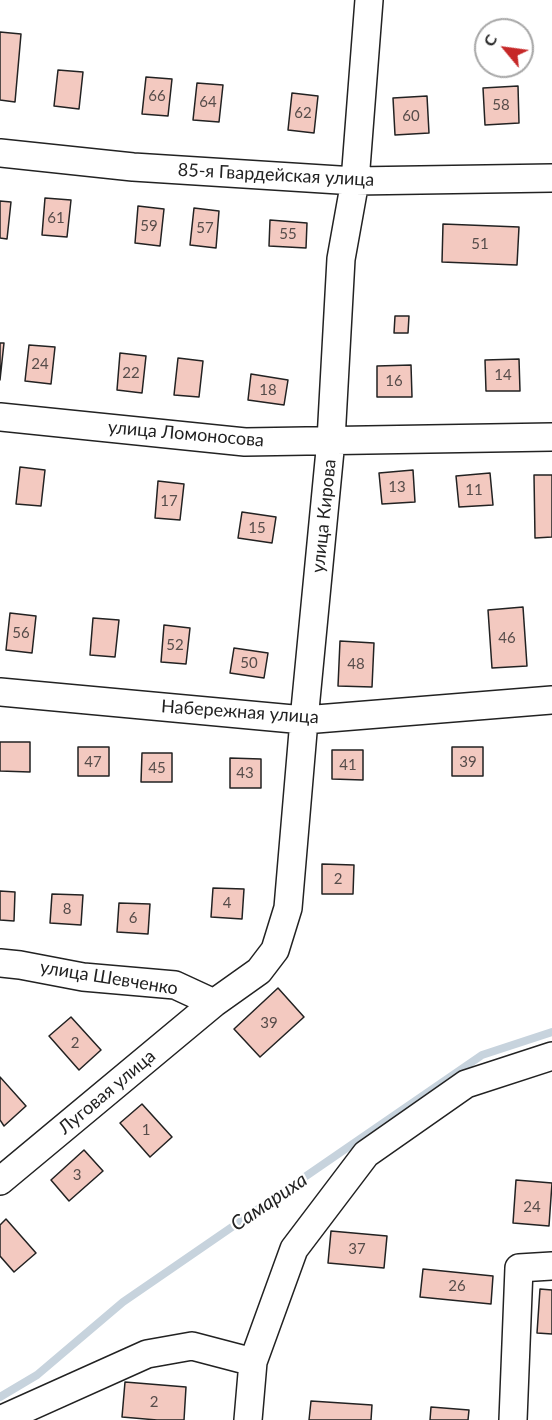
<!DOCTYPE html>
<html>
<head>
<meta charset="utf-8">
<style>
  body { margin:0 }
  #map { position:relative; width:552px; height:1420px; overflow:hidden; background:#fff; font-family:Lato,sans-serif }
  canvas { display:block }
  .north { position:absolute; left:474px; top:18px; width:60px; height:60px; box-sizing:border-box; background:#fff; border:2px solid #a7a7a7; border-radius:50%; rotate:299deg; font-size:16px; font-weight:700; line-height:24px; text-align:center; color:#222 }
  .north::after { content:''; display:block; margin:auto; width:21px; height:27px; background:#c62828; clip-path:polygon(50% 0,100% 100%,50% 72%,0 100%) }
</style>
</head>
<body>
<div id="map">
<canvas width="552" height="1420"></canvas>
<div class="north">С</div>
</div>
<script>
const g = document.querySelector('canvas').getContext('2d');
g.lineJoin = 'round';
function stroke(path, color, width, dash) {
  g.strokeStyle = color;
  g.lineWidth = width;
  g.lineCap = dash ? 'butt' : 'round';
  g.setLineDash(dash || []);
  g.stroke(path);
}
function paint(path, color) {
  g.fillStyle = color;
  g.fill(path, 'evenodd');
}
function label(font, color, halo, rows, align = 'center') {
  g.font = font + ' Lato,sans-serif';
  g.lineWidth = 4.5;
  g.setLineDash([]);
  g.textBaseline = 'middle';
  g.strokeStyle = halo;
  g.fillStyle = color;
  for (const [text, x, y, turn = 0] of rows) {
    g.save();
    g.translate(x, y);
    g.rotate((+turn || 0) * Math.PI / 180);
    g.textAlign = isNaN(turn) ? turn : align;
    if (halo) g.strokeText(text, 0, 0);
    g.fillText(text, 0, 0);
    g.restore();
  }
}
const stream = new Path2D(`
  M0,1397L37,1375L123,1302L482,1055L552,1032`);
const building = new Path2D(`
  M0,32L21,34L15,102L0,100Z
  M58,70L83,72L79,109L54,106Z
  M146,77L172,79L168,116L142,114Z
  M197,83L223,85L219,122L193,120Z
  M518,86L519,123L485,125L483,88Z
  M292,93L318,96L314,133L288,130Z
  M427,96L429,133L395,135L393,98Z
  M45,198L71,200L67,237L42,235Z
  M0,201L11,202L7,239L0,238Z
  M138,206L164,209L160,246L135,243Z
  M194,208L219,211L216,248L190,245Z
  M270,220L307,223L306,248L269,246Z
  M443,224L519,227L517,265L442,262Z
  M395,316H409L408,333H394Z
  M0,343H4L0,380Z
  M29,345L55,347L51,384L25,381Z
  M120,353L146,356L142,393L117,390Z
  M178,358L203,361L199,397L174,395Z
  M519,359L520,391H486L485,360Z
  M411,365L412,397H377V366Z
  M251,374L288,380L284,405L248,400Z
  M20,467L45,470L41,506L16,504Z
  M413,470L415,502L382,504L379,473Z
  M490,473L493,505L459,507L456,476Z
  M534,475H552V537L535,538Z
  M158,481L184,484L180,520L155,518Z
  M242,512L276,517L272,543L238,538Z
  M523,607L527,666L492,668L488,610Z
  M10,613L36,616L32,653L6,650Z
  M93,618L119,620L115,657L90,655Z
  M164,625L190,628L186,664L161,662Z
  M340,641L374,643L372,687L338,686Z
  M234,648L268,653L264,678L230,673Z
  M0,742H30V772L0,771Z
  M78,747H109V776H78Z
  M452,747H483V776H452Z
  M332,750H363V780L332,779Z
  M142,753H172V782H141Z
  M230,758L261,759V788H230Z
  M322,864L354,865L353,894H322Z
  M213,888L244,889L242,919L211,917Z
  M0,891L15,892L14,921L0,920Z
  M52,894L83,895L81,925L50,923Z
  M119,903L150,904L148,934L117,932Z
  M278,988L304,1017L260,1057L234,1029Z
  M71,1017L101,1050L79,1070L49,1036Z
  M0,1077L26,1106L4,1126L0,1120Z
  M142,1104L172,1137L150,1157L120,1123Z
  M84,1150L103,1171L69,1201L51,1180Z
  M516,1180L552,1183L549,1226L513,1223Z
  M6,1219L36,1253L14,1272L0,1256V1225Z
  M331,1231L387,1236L384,1268L328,1263Z
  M423,1269L493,1276L491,1304L420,1297Z
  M540,1289L552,1290V1334L537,1333Z
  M125,1382L186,1387L184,1420H157L122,1417Z
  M311,1401L372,1405L371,1420H309Z
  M431,1407L469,1410L468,1420H430Z`);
const minor = new Path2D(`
  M0,153L133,167L355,181L552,178
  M0,417L245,442L552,437
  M0,692L304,720L552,700
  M0,963L20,965L83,977L175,985L214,1003
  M0,1181L214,1003L259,971L275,950L288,908L304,720L331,440L341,259L355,181L369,0
  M0,1420L147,1354L192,1346L253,1362
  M248,1420L253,1362L294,1249L366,1154L466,1084L552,1056
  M513,1420L519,1268L552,1266`);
const numberNames = [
  ["66",157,96],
  ["64",208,102],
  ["58",501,105],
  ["62",303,113],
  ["60",411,116],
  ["61",56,218],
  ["59",149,226],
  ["57",205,228],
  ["55",288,234],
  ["51",480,244],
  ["24",40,364],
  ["22",131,373],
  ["14",503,375],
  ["16",394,381],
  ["18",268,390],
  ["13",397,487],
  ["11",474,490],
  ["17",169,501],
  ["15",257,528],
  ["56",21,633],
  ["46",507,638],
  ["52",175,645],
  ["50",249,663],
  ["48",356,664],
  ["47",93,762],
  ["39",468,762],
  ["41",348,765],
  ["45",157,768],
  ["43",245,773],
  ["2",338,879],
  ["4",227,903],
  ["8",67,909],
  ["6",133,918],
  ["39",269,1023],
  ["2",75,1043],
  ["1",146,1130],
  ["3",77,1175],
  ["24",532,1207],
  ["37",357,1249],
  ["26",457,1286],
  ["2",154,1402]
];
const streetNames = [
  ["85-я Гвардейская улица",276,175,3],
  ["улица Ломоносова",186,434,5],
  ["улица Кирова",324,516,-84],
  ["Набережная улица",240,712,4],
  ["улица Шевченко",109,978,9],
  ["Луговая улица",107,1092,-40]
];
const waterNames = [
  ["Самариха",269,1202,-34]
];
stroke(stream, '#c7d3dd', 8);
paint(building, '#f3c9c0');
stroke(building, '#222', 1.5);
stroke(minor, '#222', 30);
stroke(minor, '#fff', 27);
label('15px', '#564c4a', null, numberNames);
label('18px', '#222', '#fff', streetNames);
label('italic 20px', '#222', '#fff', waterNames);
</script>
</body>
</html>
